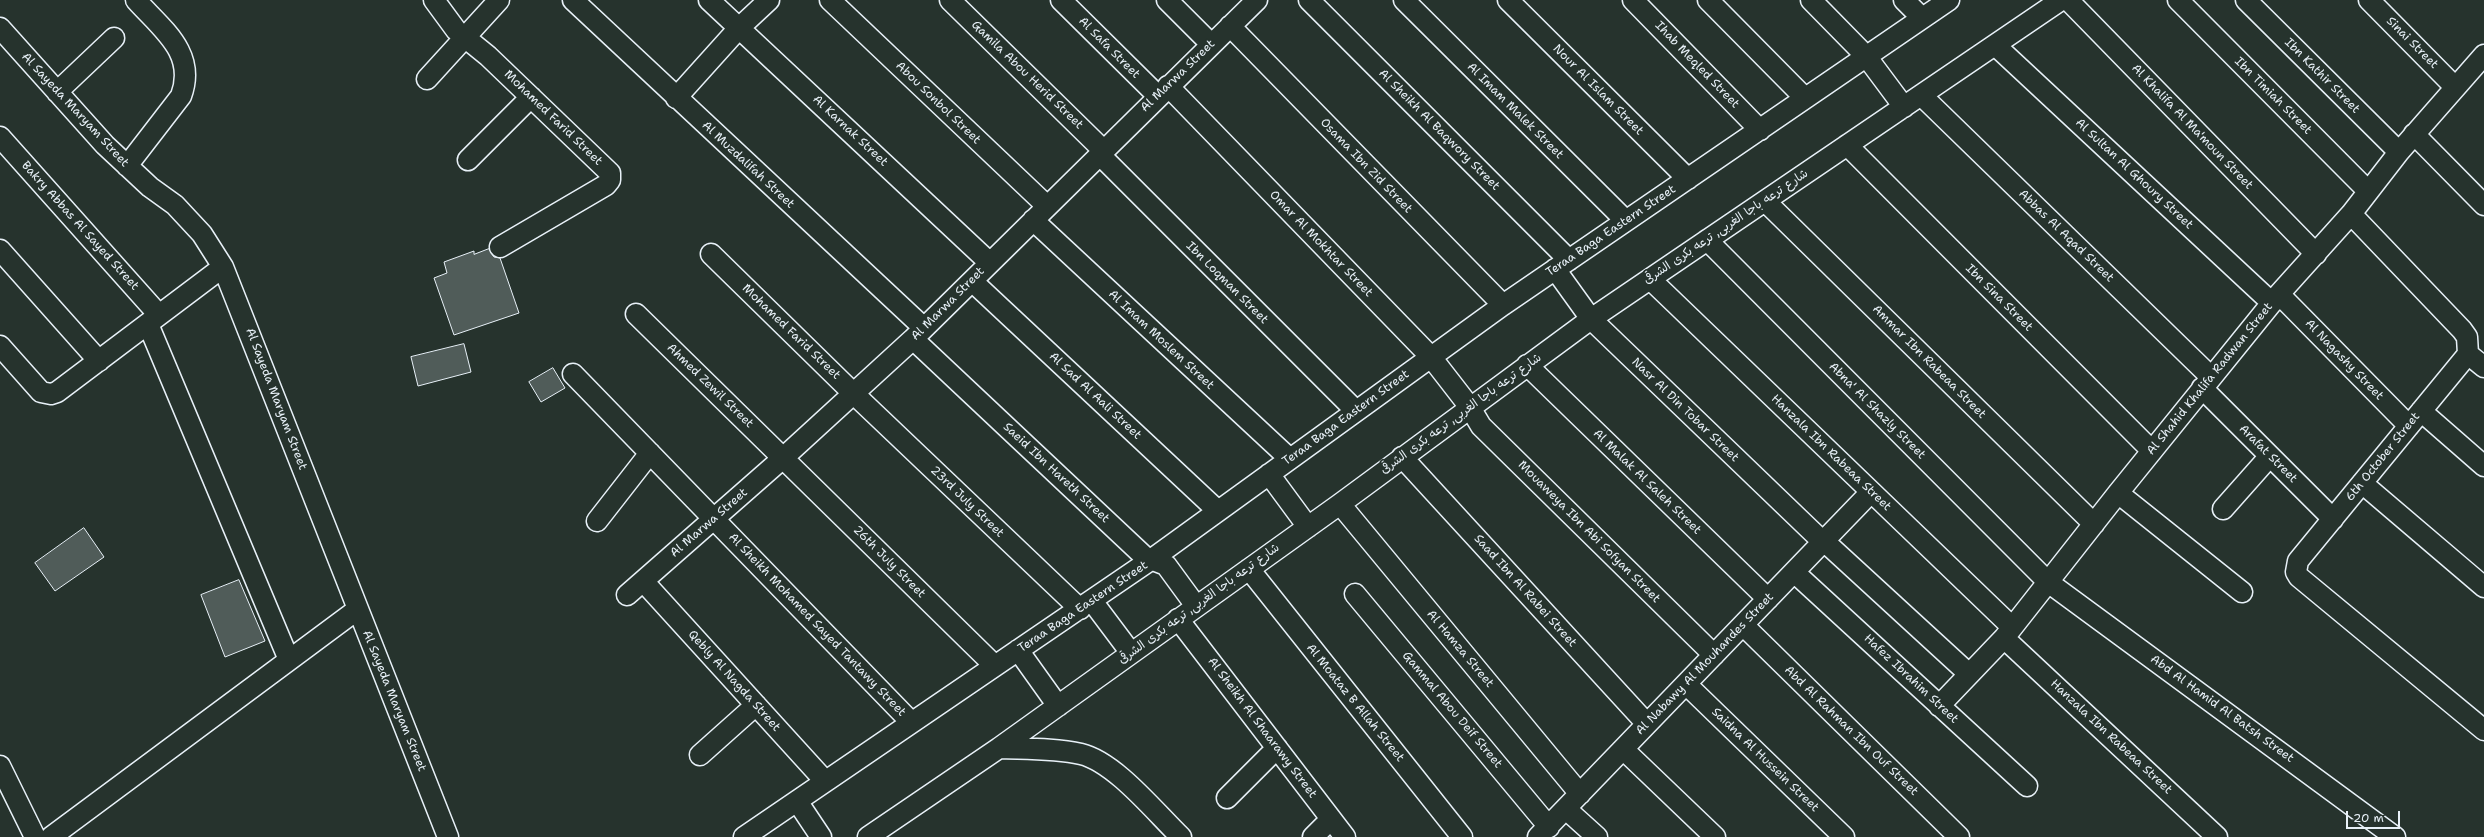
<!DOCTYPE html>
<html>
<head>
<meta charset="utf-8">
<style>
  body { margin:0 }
  #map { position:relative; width:2484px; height:837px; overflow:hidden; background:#26332d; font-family:"Shantell Sans",sans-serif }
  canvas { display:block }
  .scale { position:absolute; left:2346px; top:811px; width:54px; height:18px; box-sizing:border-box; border:2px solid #e8f1f8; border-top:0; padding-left:5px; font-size:12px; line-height:14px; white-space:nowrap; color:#e8f1f8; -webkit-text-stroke:3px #26332d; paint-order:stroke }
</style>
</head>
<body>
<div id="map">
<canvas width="2484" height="837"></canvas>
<div class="scale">20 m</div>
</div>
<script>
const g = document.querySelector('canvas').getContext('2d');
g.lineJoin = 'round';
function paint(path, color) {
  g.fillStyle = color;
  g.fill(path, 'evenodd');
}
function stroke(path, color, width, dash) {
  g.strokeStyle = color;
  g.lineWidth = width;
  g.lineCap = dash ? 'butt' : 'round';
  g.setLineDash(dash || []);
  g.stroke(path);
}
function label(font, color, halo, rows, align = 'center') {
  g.font = font + ' "Shantell Sans","Playpen Sans Arabic",sans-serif';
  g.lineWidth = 3.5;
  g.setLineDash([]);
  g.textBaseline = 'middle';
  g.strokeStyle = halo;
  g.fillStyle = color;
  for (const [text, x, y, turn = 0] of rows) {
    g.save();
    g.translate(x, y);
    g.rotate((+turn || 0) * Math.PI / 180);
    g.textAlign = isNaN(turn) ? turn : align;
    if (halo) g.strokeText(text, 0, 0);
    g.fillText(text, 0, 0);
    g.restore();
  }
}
const building = new Path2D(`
  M489,249L494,257L500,258L519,313L454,335L434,278L447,273L444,262L474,251V254Z
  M464,344L471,372L418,386L411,357Z
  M553,368L565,388L541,402L529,382Z
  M84,528L104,557L55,591L35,563Z
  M239,580L265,641L225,657L201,595Z`);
const minor = new Path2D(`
  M434,0L456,30L488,56L610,173V180L606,185L500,247
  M573,0L924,328
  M709,0L990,263
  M830,0L1047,206
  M950,0L1103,150
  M1061,0L1158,96
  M1167,0L1211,44
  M1309,0L1569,260
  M1404,0L1626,221
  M1508,0L1688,179
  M1633,0L1760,130
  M1708,0L1805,98
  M1811,0L1866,56L1904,107
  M1904,0L1922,18
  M2068,0L2316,254
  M2178,0L2368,191
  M2246,0L2399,152
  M2369,0L2455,87
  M1230,26L1503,305
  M0,28L105,145L150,187L175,205L202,234L223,267L448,837
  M1995,45L2272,303
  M427,79L499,0
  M1168,86L1431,357L1469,406L1481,426L1714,655
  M57,92L114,38
  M1921,95L2211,377
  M676,98L739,28L769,0
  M2414,134L2484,205
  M0,137L159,315
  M1847,145L2152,451
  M1099,154L1356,411
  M468,160L531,97
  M127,166L181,96C197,53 162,29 136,0
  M1765,201L2094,524
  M2351,214L2462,330L2467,337L2468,354
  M1033,220L1290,459
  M1707,240L2048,582L2395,837
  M0,250L99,361
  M711,254L854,394L1080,609
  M1555,269L1591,319L1823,542
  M1650,279L2012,627
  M972,281L1218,511
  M2279,294L2409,426
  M636,314L995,666
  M148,324L289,660
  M913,339L1145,557L1166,565L1196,606
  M0,346L41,392L51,394L57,392L223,267
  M2468,354L2298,561L2296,572L2299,577L2484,730
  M2468,354L2484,367
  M1527,365L1768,599
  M573,374L911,722
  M2202,388L2333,519
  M2421,411L2484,466
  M1402,457L1647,724
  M1269,474L1308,527
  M2362,483L2484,587
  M2118,493L2242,592
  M1340,504L1580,794
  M2223,509L2270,456
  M597,521L650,453
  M1824,541L1969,674
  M1249,569L1462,837
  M1794,572L2027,786
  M643,581L825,781
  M1355,594L1549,827
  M627,595L783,458L913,339L1257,0
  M1092,601L1131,653
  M1178,619L1345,837
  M1743,625L1959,837
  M2004,638L2217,837
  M1018,650L1058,706
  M1686,684L1844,837
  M1939,706L2004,638L2118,493L2279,294L2351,214L2399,152L2484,55
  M999,748C1026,749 1055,748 1081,754C1115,762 1155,812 1181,837
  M1623,749L1715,837
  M700,755L756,705
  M0,766L35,837
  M1227,798L1277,748
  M797,801L821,837
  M1566,809L1597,837
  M51,837L358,609
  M744,837L1152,559L1503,305L1949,0
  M868,837L999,748L1340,504L1591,319L2061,0
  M1313,837L1331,819
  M1538,837L1871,492`);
const streetNames = [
  ["Sinai Street",2412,43,45],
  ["Al Safa Street",1109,48,45],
  ["Ihab Meqled Street",1697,65,46],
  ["Gamila Abou Herid Street",1027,75,44],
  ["Al Marwa Street",1178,76,-44],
  ["Ibn Kathir Street",2322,76,45],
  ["Nour Al Islam Street",1598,90,45],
  ["Ibn Timiah Street",2273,96,45],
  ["Abou Sonbol Street",938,103,44],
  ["Al Sayeda Maryam Street",75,110,47],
  ["Al Imam Malek Street",1515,111,45],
  ["Mohamed Farid Street",553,118,44],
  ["Al Khalifa Al Ma'moun Street",2192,127,46],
  ["Al Sheikh Al Baqwory Street",1439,130,45],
  ["Al Karnak Street",850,131,43],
  ["Al Muzdalifah Street",748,165,43],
  ["Osama Ibn Zid Street",1366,166,46],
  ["Al Sultan Al Ghoury Street",2134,174,43],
  ["Bakry Abbas Al Sayed Street",80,226,48],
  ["شارع ترعه باجا الغربى, ترعه بكرى الشرقى",1726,227,-34],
  ["Teraa Baga Eastern Street",1611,231,-34],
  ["Abbas Al Aqad Street",2066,236,44],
  ["Omar Al Mokhtar Street",1321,244,46],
  ["Ibn Loqman Street",1227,283,45],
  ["Ibn Sina Street",1999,298,45],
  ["Al Marwa Street",948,304,-45],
  ["Mohamed Farid Street",791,332,44],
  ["Al Imam Moslem Street",1161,340,43],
  ["Al Nagashy Street",2344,360,46],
  ["Ammar Ibn Rabeaa Street",1929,362,45],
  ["Al Shahid Khalifa Radwan Street",2210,379,-51],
  ["Ahmed Zewil Street",710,386,44],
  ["Al Sad Al Aali Street",1095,396,43],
  ["Al Sayeda Maryam Street",276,399,69],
  ["Nasr Al Din Tobar Street",1685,410,44],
  ["Abna' Al Shazly Street",1877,411,45],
  ["شارع ترعه باجا الغربى, ترعه بكرى الشرقى",1461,414,-36],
  ["Teraa Baga Eastern Street",1346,418,-36],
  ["Hanzala Ibn Rabeaa Street",1831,453,44],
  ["Arafat Street",2268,454,45],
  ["6th October Street",2383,457,-51],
  ["Saeid Ibn Hareth Street",1056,473,43],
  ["Al Malak Al Saleh Street",1647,482,44],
  ["23rd July Street",967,502,44],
  ["Al Marwa Street",709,523,-41],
  ["Mouaweya Ibn Abi Sofyan Street",1589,532,45],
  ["26th July Street",889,562,45],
  ["Saad Ibn Al Rabei Street",1525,591,48],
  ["شارع ترعه باجا الغربى, ترعه بكرى الشرقى",1199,604,-36],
  ["Teraa Baga Eastern Street",1083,607,-34],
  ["Al Sheikh Mohamed Sayed Tantawy Street",817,625,46],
  ["Al Hamza Street",1460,649,50],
  ["Al Nabawy Al Mouhandes Street",1705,664,-46],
  ["Hafez Ibrahim Street",1911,679,43],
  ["Qebly Al Nagda Street",734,681,48],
  ["Al Sayeda Maryam Street",394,701,68],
  ["Al Moataz B Allah Street",1355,703,51],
  ["Abd Al Hamid Al Batsh Street",2222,709,36],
  ["Gammal Abou Deif Street",1452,710,50],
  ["Al Sheikh Al Shaarawy Street",1262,728,53],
  ["Abd Al Rahman Ibn Ouf Street",1851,731,44],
  ["Hanzala Ibn Rabeaa Street",2111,737,43],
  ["Saidna Al Hussein Street",1765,760,44]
];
paint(building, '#505c59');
stroke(building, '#e8f1f8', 1);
stroke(minor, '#e8f1f8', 23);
stroke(minor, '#26332d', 20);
label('12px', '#e8f1f8', '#26332d', streetNames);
</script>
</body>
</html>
